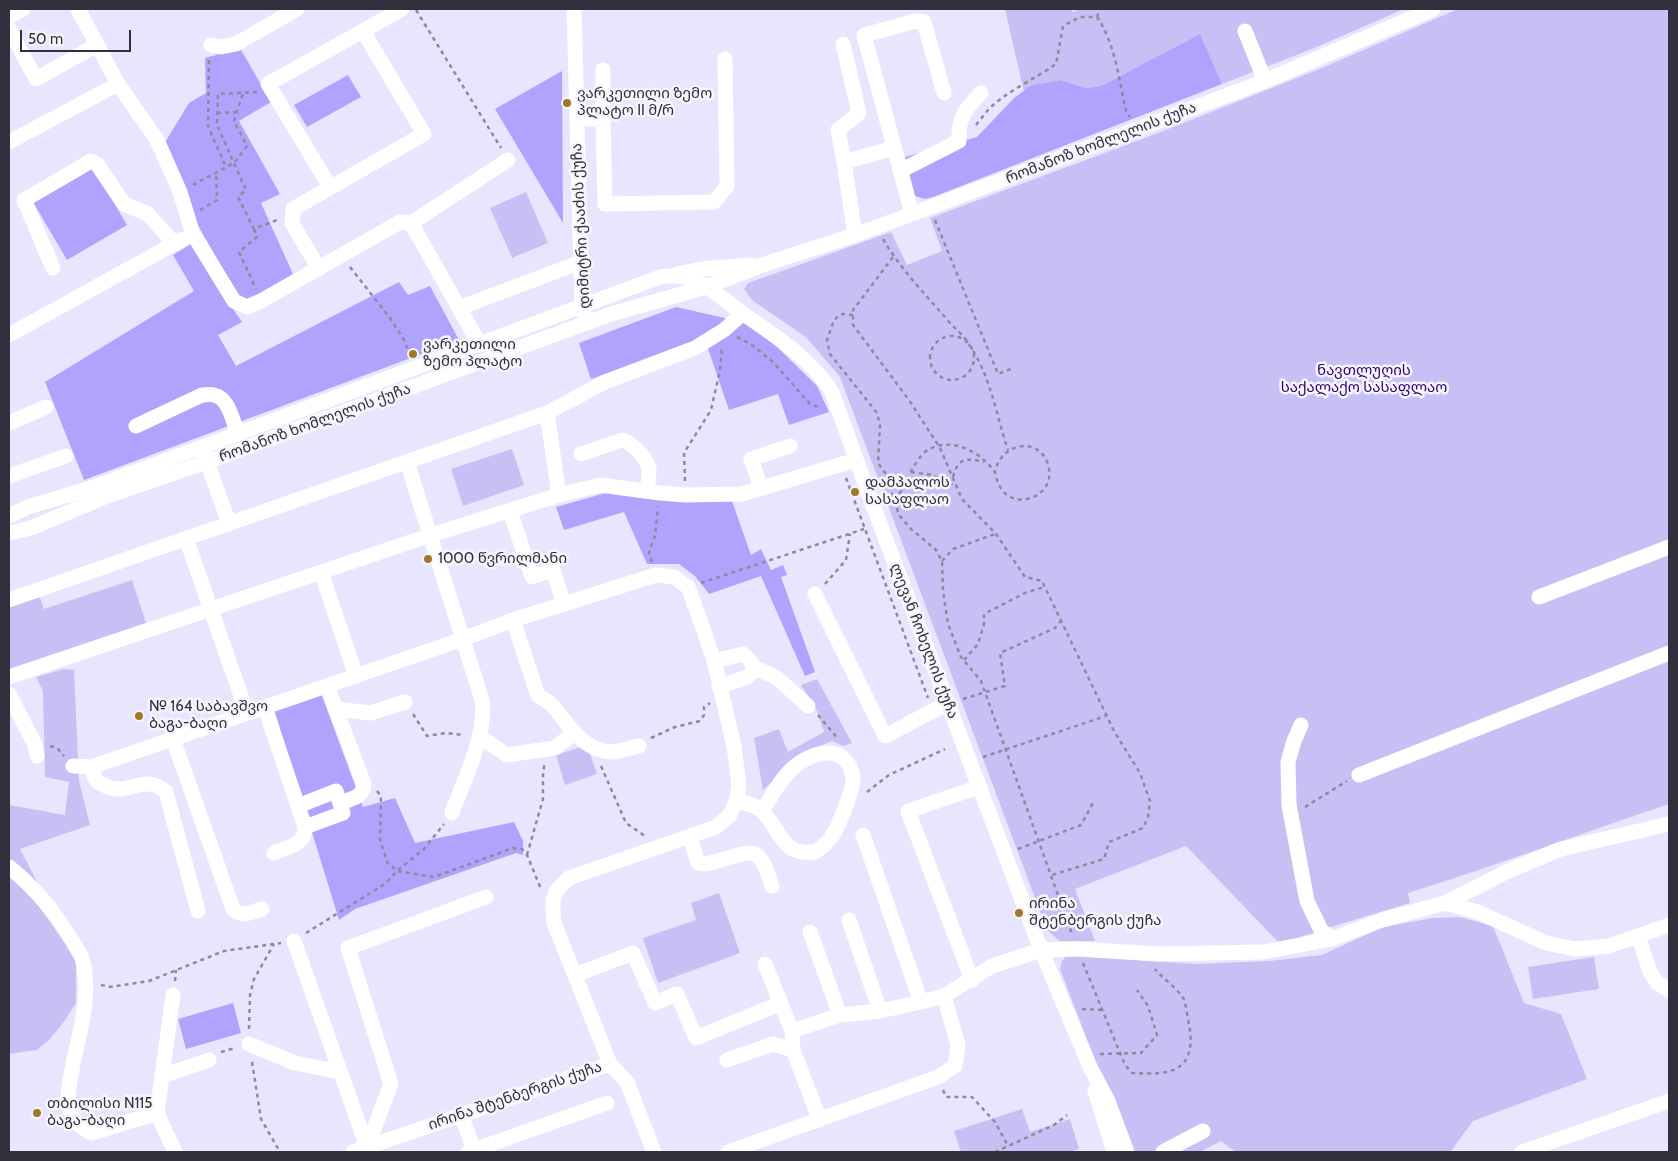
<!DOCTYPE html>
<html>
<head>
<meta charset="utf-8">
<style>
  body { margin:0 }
  #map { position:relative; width:1678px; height:1161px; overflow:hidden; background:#e8e5ff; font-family:Cabin,sans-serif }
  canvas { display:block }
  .frame { position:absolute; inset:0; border:10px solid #312f3b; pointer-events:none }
  .scale { position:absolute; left:20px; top:30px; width:111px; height:22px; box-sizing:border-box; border:2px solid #312f3b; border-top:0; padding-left:6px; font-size:15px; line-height:18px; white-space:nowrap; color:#312f3b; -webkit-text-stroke:4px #f6f5fc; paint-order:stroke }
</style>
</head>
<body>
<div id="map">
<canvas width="1678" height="1161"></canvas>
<div class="frame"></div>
<div class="scale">50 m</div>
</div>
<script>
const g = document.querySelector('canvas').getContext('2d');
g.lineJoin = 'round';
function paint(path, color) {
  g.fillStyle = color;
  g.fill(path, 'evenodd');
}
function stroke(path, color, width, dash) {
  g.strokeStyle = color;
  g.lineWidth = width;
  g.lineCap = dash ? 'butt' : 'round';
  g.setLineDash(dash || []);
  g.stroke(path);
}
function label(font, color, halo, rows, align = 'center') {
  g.font = font + ' Cabin,"Noto Sans Georgian",sans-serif';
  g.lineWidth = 5;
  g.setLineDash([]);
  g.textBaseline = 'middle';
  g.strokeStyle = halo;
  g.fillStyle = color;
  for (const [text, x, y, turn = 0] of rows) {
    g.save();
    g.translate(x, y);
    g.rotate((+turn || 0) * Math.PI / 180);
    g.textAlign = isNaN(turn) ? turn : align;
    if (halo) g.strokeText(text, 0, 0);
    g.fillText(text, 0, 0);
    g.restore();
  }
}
const green = new Path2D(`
  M1005,9H1071L1073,12L1079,9H1404L1312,49L1222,84L1200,34L1101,86L1086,88L1061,80L1032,85L1024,92Z
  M1458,9H1669V804C1582,833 1496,866 1408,893L1410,903L1321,930L1280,944L1186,846L1075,889L1095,941H1060L1047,930L840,377L806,337L753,301L744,289L748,283L891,232L907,265L942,251L930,218L1158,133L1322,68Z
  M526,192L548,243L512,258L490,208Z
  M512,449L524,485L463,506L451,469Z
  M132,580L146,623L9,669V605L39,595L44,609Z
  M64,669L74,670L79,781L90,825L20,849L76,956V1003L63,1023L49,1040L37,1050L9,1054V805L65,815L69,782L45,777L43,691L36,677Z
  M817,679L852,743L843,746L832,741L805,752L763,790L754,738L779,729L788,752L824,732L817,711L801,685Z
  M587,745L597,774L565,785L556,755Z
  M719,893L740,953L658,983L643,938L696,920L691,903Z
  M1460,917L1493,926L1524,1003L1561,1014L1587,1079L1473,1121L1450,1152H1236L1221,1141L1200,1152H1130L1060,969L1062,961L1067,955L1196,964L1269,961L1322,955L1383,927L1433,918Z
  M1594,957L1599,989L1533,999L1528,967Z
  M1022,1109L1030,1132L1070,1119L1079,1149L1068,1152H961L954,1131Z`);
const forest = new Path2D(`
  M1200,34L1222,84L933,197L925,199L915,196L905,157L977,137L1014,98L1032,85L1061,80L1086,88L1101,86Z
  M240,48L271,102L239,121L280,194L261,203L293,274L243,304L196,222L164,144L189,103L206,93L205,58Z
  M562,71L563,223L495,109Z
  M348,75L361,97L307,127L294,105Z
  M93,167L127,225L67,260L33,202Z
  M191,244L213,280L242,322L218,335L236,366L399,282L408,295L430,286L459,340L84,480L45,382L194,291L173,255Z
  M676,307L747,323L771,341L817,386L829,412L789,425L778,394L729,410L705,340L591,379L579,343Z
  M609,492L732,501L751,555L761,549L771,570L783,565L787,575L781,577L815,672L805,676L761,576L709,594L695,576L679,564H647L624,512L564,530L556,507Z
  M321,693L363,807L395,798L415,843L514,822L523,841V855L516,853L355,909L339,920L274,709Z
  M233,1003L241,1033L186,1049L178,1019Z`);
const path = new Path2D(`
  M416,10L501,148
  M1097,17L1100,9
  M209,60L208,126L226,167
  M257,92L218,94L217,125L246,190L238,197L254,229L277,220
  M217,113L237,112
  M976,125C980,120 984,115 988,110C1005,92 1035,79 1056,64L1063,26L1080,17H1097C1115,43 1119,80 1126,111L1130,117
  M193,185L234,163L247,146L234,121L243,93
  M200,210L217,200L216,173
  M935,220L998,374L1013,368
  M254,229L257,237L239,252L256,289
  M883,239C901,270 927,296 950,323C957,330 965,337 970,346C991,377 996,415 1008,450
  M893,257L853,310V325L909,400L940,448L962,499L996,534L1025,577L1042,581L1114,731L1140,773L1150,801L1148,817L1143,828L1109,842L1104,859L1052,875
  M350,267L390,318L404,340L410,355
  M853,315L841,314L834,320L827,340L830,354L877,413L880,425L878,463L886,474L899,515L911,529L936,550L942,561L943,591L948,624L961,657L981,681L1072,934
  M930 358a22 22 0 1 1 44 0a22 22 0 1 1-44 0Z
  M737,337L752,345L774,363L810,404L821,408
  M911,472L932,475L957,487
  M953,477C958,457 967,458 984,462
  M846,478L928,698
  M685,481L684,453L711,410L720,370L722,347
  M896,501C902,489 915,460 925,452C948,435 979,450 994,471C997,475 996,481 999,485C1012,512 1054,498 1049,469C1044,437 1002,439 995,472
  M942,561L953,549L995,534
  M652,562L649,552L655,536L658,507
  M701,583L864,529
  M825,584L846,560L850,534
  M964,660L978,644L984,624V614L1025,593L1044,587
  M963,699L1005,686L1000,653L1055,628L1061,621
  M413,714L427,736L446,733L464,735
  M818,715L835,735L837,740
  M651,738L675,727L700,721L704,715V707L710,703
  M50,746L57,748L64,756
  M983,757L1106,716
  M601,766L626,823L645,836
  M377,791L381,796L380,839L387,862L397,871L434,877L513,848L522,849L527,855L541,889
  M867,792L889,775L945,749
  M1305,807L1347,781
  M1018,849L1081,825L1093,803
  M527,855L543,799V771L545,764
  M306,933L385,884L397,871L424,849L444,824
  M1083,963L1125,1065L1132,1073C1167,1075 1195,1074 1190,1030C1188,1021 1187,1009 1184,1000C1180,990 1162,978 1155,969
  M175,981L176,970
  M101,985L110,987L149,981L224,951L281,943
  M1082,1009L1102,1010
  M249,1029L250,995L254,979L274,944
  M221,1052L235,1048
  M1100,1054L1141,1053L1157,1035L1148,1006L1137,990
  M252,1062L261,1119L280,1152
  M943,1090L946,1097H972L995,1122L1008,1146
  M995,1152L1054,1125L1067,1115`);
const minor = new Path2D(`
  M78,9L118,84L157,140L180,192L193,234L234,301L247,307L261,301L400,222L411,223L508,160
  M574,9L582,306L584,314
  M9,17L23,9
  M9,29L36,79L97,45
  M1245,31L1265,81
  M843,44L859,113L838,130L844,162
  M211,45L221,47L236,44L297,9
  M577,119H603L605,204L714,202L727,186L725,59
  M603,119V70
  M9,142L118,84
  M900,171L959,141C958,118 965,109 981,93
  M330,187L268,84L402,9
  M912,214L864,35L916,21L924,22L944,93
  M411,223L480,345
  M855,235L844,162L894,148
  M53,268L24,200L91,161L97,164L124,204L148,214L175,244
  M319,269L292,223L293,209L424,134L363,31
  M677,274L701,269L751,265
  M459,308L581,262
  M9,335L183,239
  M547,413L559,495
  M9,423L46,407
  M136,426L202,395C206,395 210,394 214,395C229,398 233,422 238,434
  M204,454L229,523
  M581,454L622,440C632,442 648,459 649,470C649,477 648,484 647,491
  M407,462L482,700C487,735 464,780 452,813
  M9,476L66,456
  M761,488L751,459L790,446
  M510,511L532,577L553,570L564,604
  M9,516L28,507L94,487L660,277C673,275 685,276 697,282C713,289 727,302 741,312C773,335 811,358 832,392L869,495L1041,950L1090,1067L1108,1101L1127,1152
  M9,533L31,528L102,498L207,462L611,314L706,287L765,264L855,235L912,214L1265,81L1433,9
  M186,538L247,713
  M321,572L356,676
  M815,594L885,736L948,703
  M1539,597L1669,547
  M9,600L547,413L605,382L695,348L724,330L743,313
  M513,620L538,696C552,702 555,708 564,720C573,732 587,748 604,751C615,754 628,748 639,746
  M714,661L743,654C750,659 754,664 753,672L747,677L719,687
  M754,667L777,678L808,706
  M9,677L431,535L559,495L600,485L660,493L685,495L742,494L856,460
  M327,686L364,784C364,797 351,799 340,803
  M9,694L35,745L37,756
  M336,709L370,713L405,702
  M267,714L305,827C306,845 287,847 274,853
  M1301,725L1294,741L1288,762L1289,805L1307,901L1321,930L1332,939
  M480,737L507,755L555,748L574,733
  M173,739L233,909C242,918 252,912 262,909
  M73,766L91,767L463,639L513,620L656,575L674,577L688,587L704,631L714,661L734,746L739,786L736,801L730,815L716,827L569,878C550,894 552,899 554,923L610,1064L627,1082L654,1152
  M91,767C93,771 94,778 97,781C98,782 103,785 104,785C128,799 144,771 166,792L198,911
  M1359,775L1669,653
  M736,801C745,803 754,804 761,810C782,829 779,856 815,852C821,848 828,843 832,836C838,828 854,788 853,778C848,743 814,750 794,767C781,778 772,796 762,811
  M298,806L336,791L343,813L305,827
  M863,835L921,1002L944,996L992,966L1041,950L1077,949L1159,954L1263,952L1332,939L1382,920L1445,903L1508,871L1561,849L1669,824
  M690,837L698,863C706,865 711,863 718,861C757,849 759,846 772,886
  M9,867C38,890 53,911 73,942C76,948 82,955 83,962C91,996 80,1031 73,1064C71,1077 66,1093 69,1106C72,1120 79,1128 92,1133L157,1113L175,1152
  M1445,903L1478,912L1546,943L1575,949L1609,946L1669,925
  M849,920L880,1011
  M810,932L840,1015L880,1011L921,1002
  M1638,936L1650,972L1657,983L1669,990
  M294,941L367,1147
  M765,964L792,1031
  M575,975L633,953L655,1003L677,994L696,1038L781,1003
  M972,980L908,811L979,787
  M249,1044L295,1063L340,1072
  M727,1060L773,1044L793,1050
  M162,1076L209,1060
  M1095,1091L1114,1152
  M157,1113L173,995
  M461,1115L475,1152
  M820,1120L793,1050L792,1031L840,1015
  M367,1147L391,1084L348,948L486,897
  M353,1152L610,1064
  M468,1152L607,1103
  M728,1152L938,1077L955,1066L958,1045L944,996
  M1163,1152L1203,1131
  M1522,1152L1669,1101`);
const markers = [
  [567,103,5,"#a17827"],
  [413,354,5,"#a17827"],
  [855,492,5,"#a17827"],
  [428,559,5,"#a17827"],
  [139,716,5,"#a17827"],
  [1019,913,5,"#a17827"],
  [37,1113,5,"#a17827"]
];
const poiNames = [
  ["ვარკეთილი ზემო",577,94],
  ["პლატო II მ/რ",577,111],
  ["ვარკეთილი",423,345],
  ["ზემო პლატო",423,362],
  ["დამპალოს",865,483],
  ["სასაფლაო",865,500],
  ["1000 წვრილმანი",438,559],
  ["№ 164 საბავშვო",149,707],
  ["ბაგა-ბაღი",149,724],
  ["ირინა",1029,904],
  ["შტენბერგის ქუჩა",1029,921],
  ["თბილისი N115",47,1104],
  ["ბაგა-ბაღი",47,1121]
];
const streetNames = [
  ["რომანოზ ხომლელის ქუჩა",1101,143,-21],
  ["დიმიტრი ქააძის ქუჩა",581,226,-93],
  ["რომანოზ ხომლელის ქუჩა",315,423,-20],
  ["ლევან ჩოხელის ქუჩა",924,641,69],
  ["ირინა შტენბერგის ქუჩა",515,1096,-19]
];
const parkNames = [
  ["ნავთლუღის",1364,371],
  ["საქალაქო სასაფლაო",1364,388]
];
paint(green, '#c7c0f5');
paint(forest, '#b1a3fd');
stroke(path, '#8d8a9d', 2.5, [4, 4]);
stroke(minor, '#fff', 15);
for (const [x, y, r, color] of markers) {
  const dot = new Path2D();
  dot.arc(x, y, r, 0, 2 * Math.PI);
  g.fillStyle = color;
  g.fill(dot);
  stroke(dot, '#f6f5fc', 2);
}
label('15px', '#312f3b', '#f6f5fc', poiNames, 'left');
label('15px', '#312f3b', '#f6f5fc', streetNames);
label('15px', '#2f0270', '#f6f5fc', parkNames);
</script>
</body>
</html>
